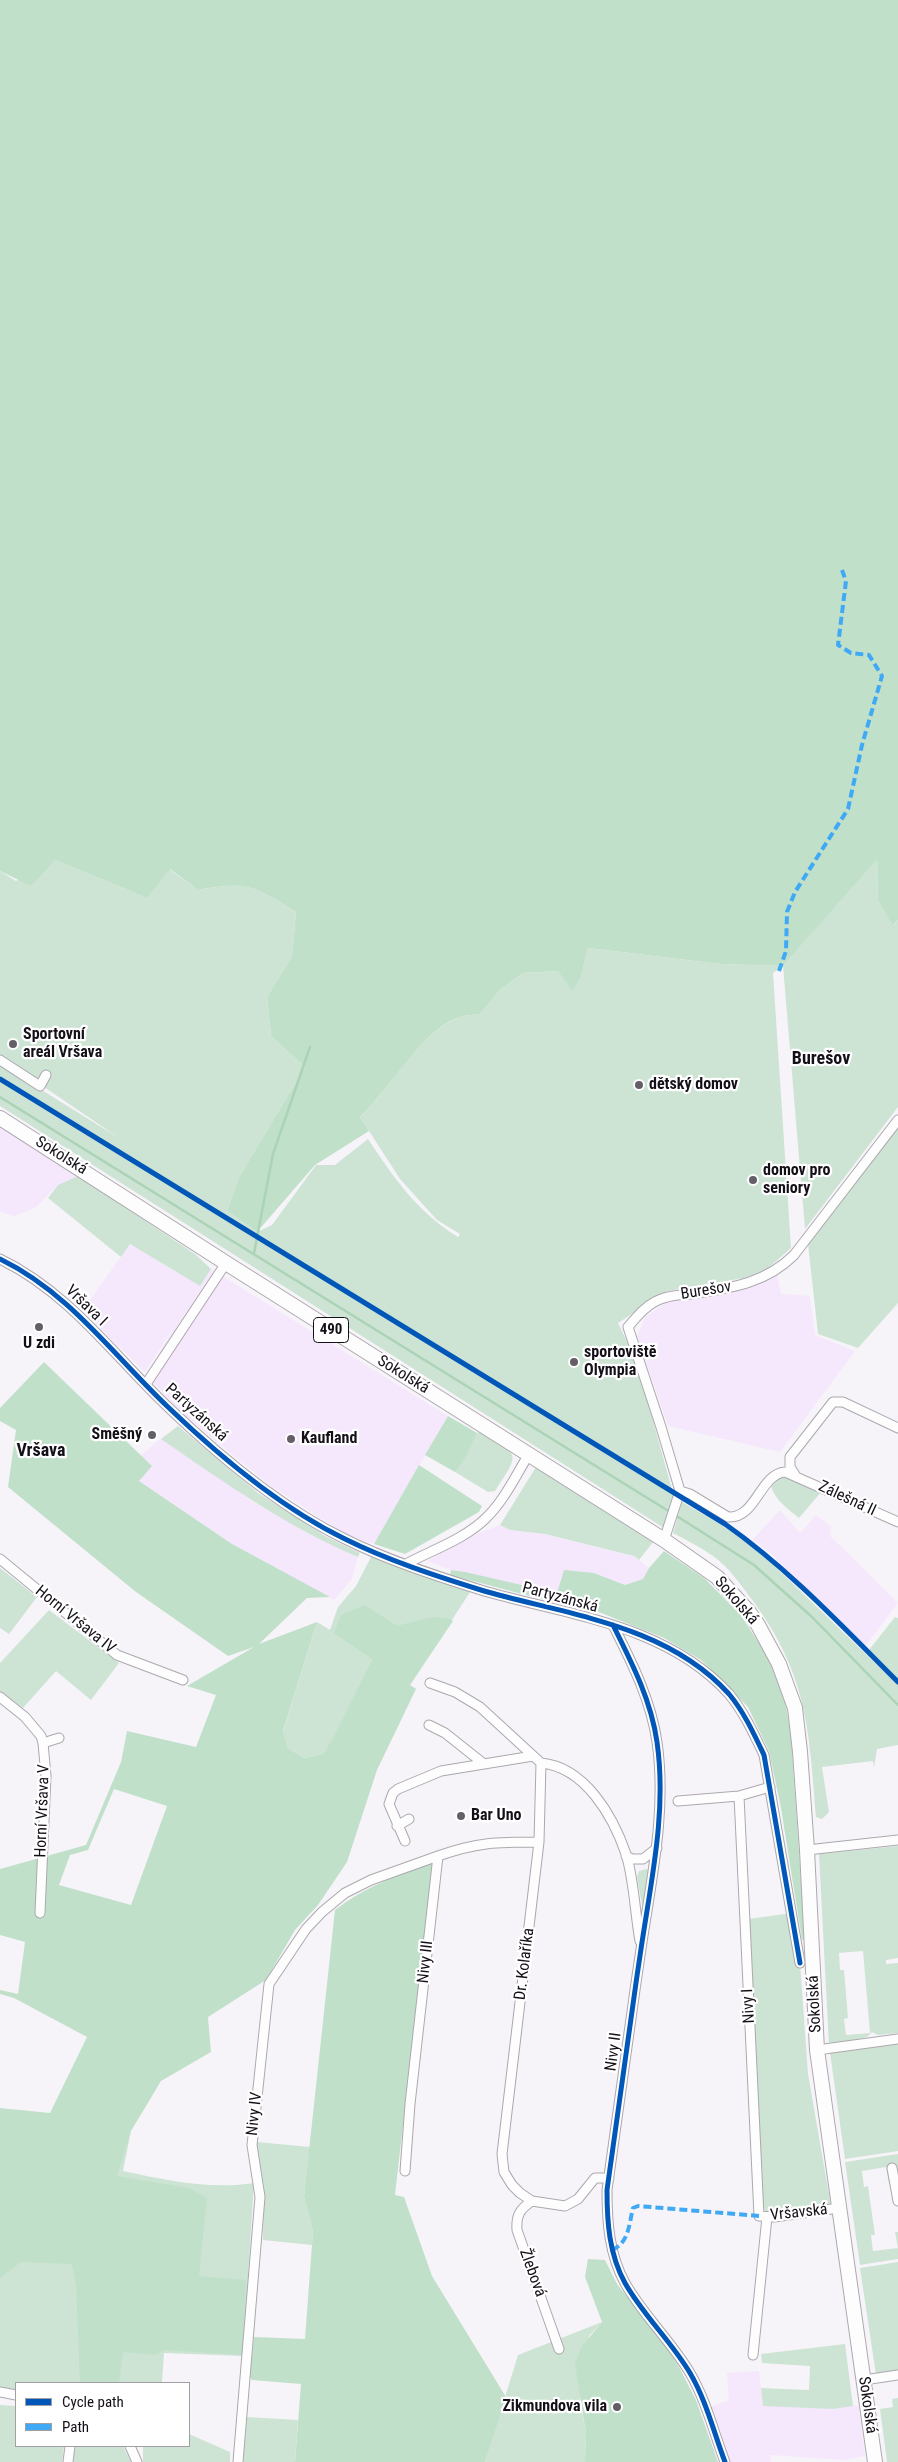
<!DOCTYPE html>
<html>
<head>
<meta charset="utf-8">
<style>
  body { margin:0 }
  #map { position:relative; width:898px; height:2462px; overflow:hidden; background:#f7f4f9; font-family:"Roboto Condensed",sans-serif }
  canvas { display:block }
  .legend { position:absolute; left:15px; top:2382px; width:175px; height:65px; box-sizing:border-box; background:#fff; border:1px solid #a19fa3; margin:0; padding:6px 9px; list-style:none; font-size:15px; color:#150f18 }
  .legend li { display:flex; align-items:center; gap:10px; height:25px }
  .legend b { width:25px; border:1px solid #a19fa3 }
</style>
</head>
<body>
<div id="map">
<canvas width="898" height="2462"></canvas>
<ul class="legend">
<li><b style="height:6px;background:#0057b8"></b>Cycle path</li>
<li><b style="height:6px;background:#3fa9f5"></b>Path</li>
</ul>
</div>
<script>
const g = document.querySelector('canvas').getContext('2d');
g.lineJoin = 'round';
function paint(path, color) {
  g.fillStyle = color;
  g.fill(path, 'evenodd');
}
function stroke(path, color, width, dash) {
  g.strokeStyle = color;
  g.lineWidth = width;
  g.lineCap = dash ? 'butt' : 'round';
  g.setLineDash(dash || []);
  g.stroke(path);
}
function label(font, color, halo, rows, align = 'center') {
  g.font = font + ' "Roboto Condensed",sans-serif';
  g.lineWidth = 4.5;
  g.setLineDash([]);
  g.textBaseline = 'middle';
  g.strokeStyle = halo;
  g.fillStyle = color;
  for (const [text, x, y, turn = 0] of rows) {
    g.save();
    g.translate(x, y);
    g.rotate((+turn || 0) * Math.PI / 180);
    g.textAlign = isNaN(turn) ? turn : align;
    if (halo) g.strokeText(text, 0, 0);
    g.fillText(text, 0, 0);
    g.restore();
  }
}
const built = new Path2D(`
  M0,1127L78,1176L58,1185L35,1208L14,1216L0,1212Z
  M130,1244L200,1286L211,1269L448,1416L374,1544L345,1534L268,1484L181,1412L146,1375L180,1318L145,1372L82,1311Z
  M777,1274L781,1294L810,1296L815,1335L855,1351L780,1452L668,1426L637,1336L645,1317L667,1302L741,1288Z
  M164,1436L253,1502L358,1557L352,1579L334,1600L232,1544L139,1481L141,1455Z
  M780,1510L800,1533L816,1515L831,1526L830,1536L898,1603L864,1648L773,1563L777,1559L753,1539Z
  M500,1525L510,1530L545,1534L634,1556L649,1568L643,1579L624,1585L594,1573L560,1580L558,1593L451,1570L427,1561L477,1534Z
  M759,2371L763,2406H859L865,2456L844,2460L770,2455L771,2462H730L710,2407L729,2400L727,2373Z`);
const green = new Path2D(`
  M877,858L878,901L894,925L898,920V1107L805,1229L783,966L773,973L791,1248L766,1270L744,1278L667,1291L618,1323L637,1362L674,1497L664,1528L0,1106V1064L119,1138L0,1057V871L16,881L55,860L147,898L169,869L198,890C249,881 253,886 296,912L292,956L267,997L271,1036L305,1067L239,1177L227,1211L257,1232L272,1225L316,1165H335L368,1139C395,1179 416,1211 458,1237L460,1234L437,1220L400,1179L360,1117C389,1090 422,1031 457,1018C464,1015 473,1015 480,1014L501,989L523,973L558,971L572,990L581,977L588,948L720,964L783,966Z
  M898,1127V1303L858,1348L818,1334L808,1244Z
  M78,1176L195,1254L211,1269L200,1286L130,1244L121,1257L48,1198L58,1185Z
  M178,1426L258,1493L325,1536L360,1553L358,1557C287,1527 225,1483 161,1439Z
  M480,1432C520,1455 521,1452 495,1491L488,1492L455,1472L477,1433Z
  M536,1467L654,1541L639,1560L634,1556L545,1534L510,1530L500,1525Z
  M779,1476H790L822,1491L799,1518C788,1509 775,1500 771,1486Z
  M682,1502L725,1527L765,1557L898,1685V1745L877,1749L874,1768L873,1761L822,1767L829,1812L822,1819L816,1817C809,1728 807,1675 753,1601C740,1584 730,1568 713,1556C700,1547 686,1540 673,1533Z
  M372,1555L470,1592L410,1685L372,1659L333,1739L323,1754L304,1758L288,1748L283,1732L317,1622L330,1630L338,1607L356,1586Z
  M0,1568L37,1597L9,1634L0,1628Z
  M49,1610L119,1663L91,1700L56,1671L23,1708L0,1692V1663Z
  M895,1617L898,1618V1680L869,1650Z
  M898,1846V1958L886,1960V1964L898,1963V2033L878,2035L872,2032L867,2037L834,2044L831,2042L829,2046L819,1854ZM863,1951L870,2033L846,2035L844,2019L848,2018L844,1970H840L839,1953Z
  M647,1869L649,1870L643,1910L637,1877L639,1871Z
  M792,1913L800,1963L808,2074L831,2206L766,2212L763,2206L748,1919Z
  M898,2044V2151L845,2159L830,2053Z
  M131,2131L123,2171C166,2180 210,2190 254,2183L243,2356L164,2353L162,2383H16V2391L0,2388V2279L112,2185Z
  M257,2142L310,2147L304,2197L313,2231L312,2245L263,2240L264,2186L256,2155Z
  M898,2154V2189L891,2182L889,2184L886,2167L862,2171L864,2187L868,2186L875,2235H871L873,2251L898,2248L895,2232H898V2259L860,2265L845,2162Z
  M898,2262V2372L876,2375L860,2268Z
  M602,2322L589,2336L580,2400L586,2434L585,2462H485L518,2355Z
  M845,2344L853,2406L833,2409L763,2406L761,2388L809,2390L810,2366L762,2363L761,2354Z
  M898,2398V2462H887L880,2409L893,2407L892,2399Z
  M0,2405L16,2406V2446H64L62,2462H0Z
  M247,2417L298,2420L295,2462H243Z
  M189,2434L230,2452V2462H143V2446H189Z
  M74,2446H123L131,2462H71Z`);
const forest = new Path2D(`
  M0,0H898V920L893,925L878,901L877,859L783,966L720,964L588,948L581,977L572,991L558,971L523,973L501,989L480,1014C473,1015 464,1015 457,1018C423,1030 389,1090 360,1117L369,1131L315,1165L257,1232L227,1211L239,1177L305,1067L271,1036L267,997L292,956L296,912C253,886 249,881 198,890L170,869L147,898L55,860L31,886L0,871Z
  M44,1362L152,1466L139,1481L232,1544L330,1597L307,1598L259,1644L317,1622L283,1731L288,1748L304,1758L323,1754L333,1738L372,1659L334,1633L341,1615L365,1605L397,1626C414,1622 439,1612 453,1621L410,1685L416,1689L377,1770L347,1862L318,1905L295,1930L266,1980L208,2017L211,2052L161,2081L131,2131L117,2176L190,2188L207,2198L199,2276L246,2280L242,2355L164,2350L155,2355L123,2352L119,2383H80L76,2285L72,2264L21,2262L0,2279V2108L50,2113L87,2037L14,1998L0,1994V1990L18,1994L25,1942L0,1935V1869L86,1845L121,1762L127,1731L196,1747L216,1695L187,1686L254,1647L228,1656L136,1592L8,1487L16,1430L0,1421V1408ZM114,1789L167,1806L131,1905L59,1885L70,1855L88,1850Z
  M448,1416L477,1433L465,1458L455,1472L425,1455Z
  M419,1465L482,1506L479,1512L405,1554L374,1544Z
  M664,1551L704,1578L740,1614L766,1654L784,1694L791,1736L805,1939L802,1940L781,1808L769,1751L748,1707L701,1660L664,1638L586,1607L560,1604L450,1575L451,1570L465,1572L557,1593L564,1570L594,1573L625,1585L643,1579L649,1568Z
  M433,1863L395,2195L404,2197L432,2276L506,2397L485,2462H295L301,2384L252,2380L250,2377L254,2337L305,2339L313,2231L304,2197L335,1910C367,1886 395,1876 433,1863Z
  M588,2259L605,2260L617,2284L664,2343L679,2367L696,2400L718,2462H585L586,2434L575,2364L582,2346L602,2322L585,2277Z`);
const stream = new Path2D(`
  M0,1097L670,1512
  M254,1253L273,1154L310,1047
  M675,1515L754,1565L812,1617L898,1705`);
const minor = new Path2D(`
  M0,1060L40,1086L46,1075
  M0,1259C70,1293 113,1355 168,1407C218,1455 283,1509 345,1539C387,1560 436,1576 481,1590C566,1615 666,1624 729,1694C744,1712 754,1734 764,1755L800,1963
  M146,1384L226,1263
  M795,1475L790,1467V1457L833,1402H843L898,1428
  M680,1491L690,1494L728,1517C756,1519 760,1474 785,1472L898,1522
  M664,1540L680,1491L661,1427L628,1327C638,1315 649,1302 664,1298C672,1295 682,1295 691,1294C730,1288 765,1284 794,1255L898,1120
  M0,1559L117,1655L183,1680
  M406,1564C432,1550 465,1539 486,1518C504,1501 516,1475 529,1454
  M613,1625C632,1663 651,1700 657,1742C667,1811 651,1881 641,1949C629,2029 618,2109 607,2190C607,2222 609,2254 625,2283C643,2315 671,2341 690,2373C706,2400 714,2433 725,2462
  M430,1683L455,1692L480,1707L541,1763L539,1842L502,2154L504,2172L512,2185L520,2193L532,2201L565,2206L578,2199L595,2178H609
  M0,1697L25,1717L41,1736L43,1743L46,1776L40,1913
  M429,1725L445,1733L484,1764
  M43,1743L59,1738
  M541,1763C585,1767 613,1816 626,1854C634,1879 635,1914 640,1941
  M739,1796L759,2216L774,2217L839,2208
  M678,1801L739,1796L770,1787
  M397,1826L409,1819
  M405,1841L389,1804L393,1793L398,1789L441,1771L533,1756
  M807,1850L898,1840
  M626,1856L632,1859H643L657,1848
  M817,2050L898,2039
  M892,2168L898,2201
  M405,2171L410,2104L438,1856C478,1842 497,1842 539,1842
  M532,2201C520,2209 516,2215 517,2230L559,2349
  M753,2355L767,2217
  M864,2380L898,2375
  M0,2392L16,2395
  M130,2446L137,2462
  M68,2462L70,2446
  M238,2462L260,2197L252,2145L269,1984L306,1929L322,1912L345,1893L371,1880L438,1856`);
const primary = new Path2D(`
  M0,1118L226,1263L664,1540L717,1577L749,1612L758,1625L779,1664L795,1708L800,1752L807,1850L817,2050L875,2462`);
const quiet = new Path2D(`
  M779,971L786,951L787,912L795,892L848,809L862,745L882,676L869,655L851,653L838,645L846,581L842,570
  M612,2250C629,2243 629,2224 633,2208L638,2206L759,2216`);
const cycleway = new Path2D(`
  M0,1079L725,1524C789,1569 843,1627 898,1682
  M0,1259C70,1293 113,1355 168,1407C218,1455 283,1509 345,1539C387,1560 436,1576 481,1590C566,1615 666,1624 729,1694C744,1712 754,1734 764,1755L800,1963
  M613,1625C632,1663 651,1700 657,1742C667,1811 651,1881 641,1949C629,2029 618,2109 607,2190C607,2222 609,2254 625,2283C643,2315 671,2341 690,2373C706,2400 714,2433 725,2462`);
const markers = [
  [13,1044,5,"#645f67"],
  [639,1085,5,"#645f67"],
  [753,1180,5,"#645f67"],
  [39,1327,5,"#645f67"],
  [574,1362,5,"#645f67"],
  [152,1435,5,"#645f67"],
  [291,1439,5,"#645f67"],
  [461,1816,5,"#645f67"],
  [617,2407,5,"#645f67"]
];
const shields = [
  [331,1330,35]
];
const shieldNames = [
  ["490",331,1330]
];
const poiNames = [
  ["Sportovní",23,1035],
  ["areál Vršava",23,1053],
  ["dětský domov",649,1085],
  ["domov pro",763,1171],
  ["seniory",763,1189],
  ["U zdi",39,1344,"center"],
  ["sportoviště",584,1353],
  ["Olympia",584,1371],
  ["Směšný",142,1435,"right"],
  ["Kaufland",301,1439],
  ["Bar Uno",471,1816],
  ["Zikmundova vila",607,2407,"right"]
];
const streetNames = [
  ["Sokolská",61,1156,32],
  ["Burešov",706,1291,-9],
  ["Vršava I",86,1306,44],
  ["Sokolská",403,1375,32],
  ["Partyzánská",196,1413,42],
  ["Zálešná II",847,1499,25],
  ["Partyzánská",560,1598,15],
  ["Sokolská",736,1601,49],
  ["Horní Vršava IV",75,1620,39],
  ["Horní Vršava V",43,1811,-88],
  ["Nivy III",426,1962,-84],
  ["Dr. Kolaříka",525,1964,-83],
  ["Sokolská",815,2004,-93],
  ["Nivy I",749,2006,-93],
  ["Nivy II",614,2052,-82],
  ["Nivy IV",255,2114,-84],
  ["Vršavská",799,2213,-6],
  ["Žlebová",532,2273,70],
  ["Sokolská",867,2405,82]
];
const neighbourhoodNames = [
  ["Burešov",821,1059],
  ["Vršava",41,1451]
];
paint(built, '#f5e8fc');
paint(green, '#cde4d4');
paint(forest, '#c0e0ca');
stroke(stream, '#abd3b6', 2.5);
stroke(minor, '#aca8ae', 11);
stroke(primary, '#aca8ae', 16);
stroke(minor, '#fefdfe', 9);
stroke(primary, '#fefdfe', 14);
stroke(quiet, '#3fa9f5', 4, [8, 4]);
stroke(cycleway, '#0057b8', 5);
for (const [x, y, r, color] of markers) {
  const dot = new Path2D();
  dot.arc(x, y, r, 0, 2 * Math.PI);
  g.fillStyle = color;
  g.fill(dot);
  stroke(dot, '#fff', 2);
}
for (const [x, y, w] of shields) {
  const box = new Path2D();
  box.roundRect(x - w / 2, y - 12.5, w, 25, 4);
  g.fillStyle = '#fff';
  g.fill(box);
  stroke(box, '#150f18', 1);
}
label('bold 15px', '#150f18', null, shieldNames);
label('bold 16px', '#150f18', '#fff', poiNames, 'left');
label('16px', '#150f18', '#fff', streetNames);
label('bold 18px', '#150f18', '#fff', neighbourhoodNames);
</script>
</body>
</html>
